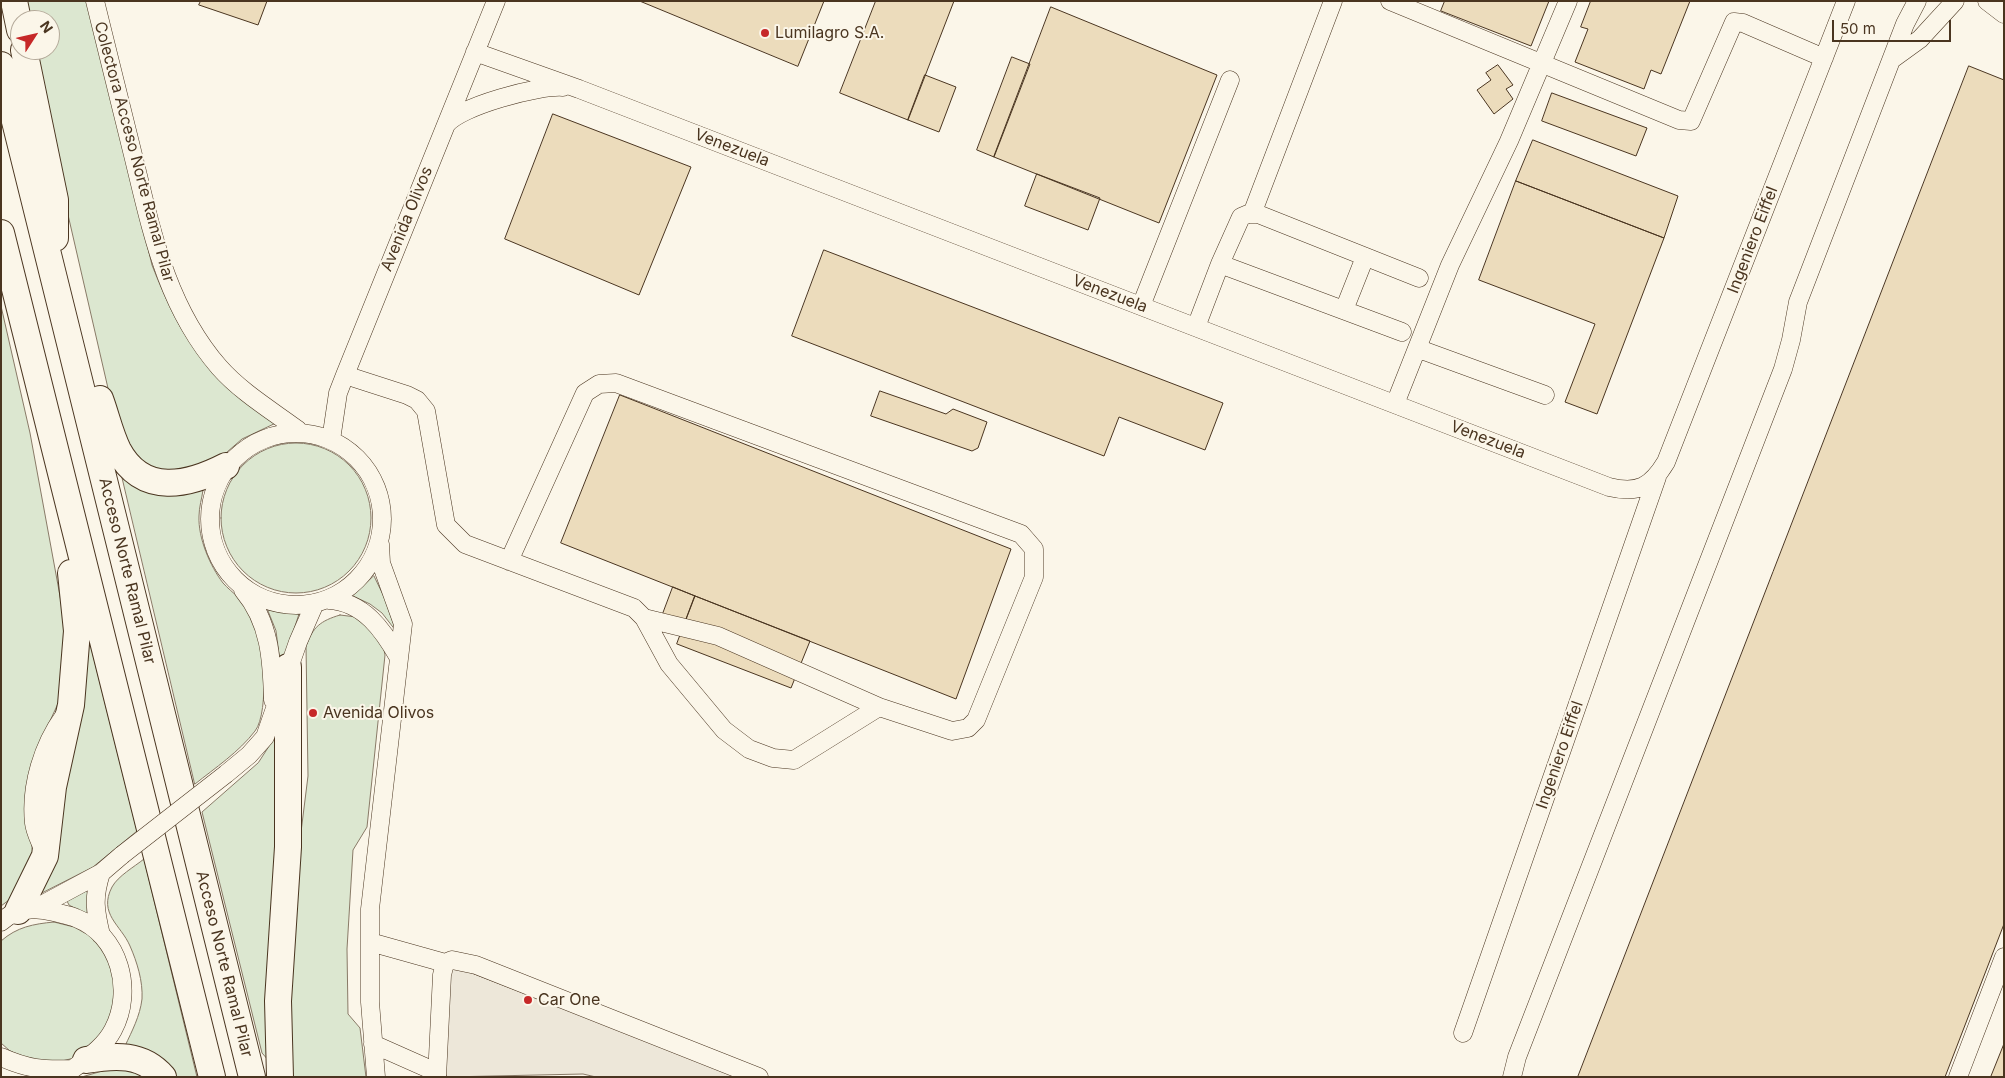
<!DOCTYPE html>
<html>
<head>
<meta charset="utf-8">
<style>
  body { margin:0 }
  #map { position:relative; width:2005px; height:1078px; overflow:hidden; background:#fbf6e9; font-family:Inter,sans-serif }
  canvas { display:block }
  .frame { position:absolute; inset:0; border:2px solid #4a3520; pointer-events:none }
  .north { position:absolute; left:10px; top:10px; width:50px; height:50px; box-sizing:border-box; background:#fbf6e9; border:1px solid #b4a999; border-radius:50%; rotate:55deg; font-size:14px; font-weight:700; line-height:20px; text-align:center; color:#4a3520 }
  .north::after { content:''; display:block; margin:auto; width:18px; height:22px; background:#c62828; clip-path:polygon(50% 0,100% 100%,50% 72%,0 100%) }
  .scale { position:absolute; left:1832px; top:20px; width:119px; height:22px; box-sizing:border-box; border:2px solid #4a3520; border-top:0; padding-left:6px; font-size:15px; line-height:18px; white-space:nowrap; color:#4a3520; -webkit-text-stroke:4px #fbf6e9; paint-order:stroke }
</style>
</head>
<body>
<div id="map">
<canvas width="2005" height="1078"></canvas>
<div class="frame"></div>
<div class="north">N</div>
<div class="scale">50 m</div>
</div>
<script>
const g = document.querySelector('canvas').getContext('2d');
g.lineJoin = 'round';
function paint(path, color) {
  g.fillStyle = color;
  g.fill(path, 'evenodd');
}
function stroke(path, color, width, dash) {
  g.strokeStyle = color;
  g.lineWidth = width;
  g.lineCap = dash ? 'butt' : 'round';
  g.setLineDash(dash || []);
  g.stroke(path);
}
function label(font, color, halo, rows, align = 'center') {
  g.font = font + ' Inter,sans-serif';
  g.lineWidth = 4;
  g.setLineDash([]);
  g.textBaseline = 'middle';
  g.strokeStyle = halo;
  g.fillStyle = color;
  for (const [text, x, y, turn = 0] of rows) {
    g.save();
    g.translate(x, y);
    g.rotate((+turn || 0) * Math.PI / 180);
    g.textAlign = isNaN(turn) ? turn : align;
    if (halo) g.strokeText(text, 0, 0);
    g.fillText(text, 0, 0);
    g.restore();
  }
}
const green = new Path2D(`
  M18,1H88L152,265C168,306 185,344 217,374C235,392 258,406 278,422L242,439L204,472L150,473L119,436L30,50H50V20H23Z
  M1,306L30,433L69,645L62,695L49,723L32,776L29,827L33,853L9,900L1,906Z
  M221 518a75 75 0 1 1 150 0a75 75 0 1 1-150 0Z
  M120,468L174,495L203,490C202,498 199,507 199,516C198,538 210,566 223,583C232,593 245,601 252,613C264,634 270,712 255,731C239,752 215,768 195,784Z
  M374,576L385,599L396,631L382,613L370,604L353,596Z
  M268,610L299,614L281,669L276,631Z
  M340,615L356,617L382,640L385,655L367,827L353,850L347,949L348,1014L360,1028L366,1077H290L287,1040L299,848L308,776L306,646C313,627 320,621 340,615Z
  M87,631L137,831L93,867L34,897Z
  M285,722L270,1062L262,1053L202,812L258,763Z
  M144,859L197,1077H177L173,1071L125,1046C132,1031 140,1016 142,999C143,981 137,962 130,946C121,925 98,914 112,887C118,876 134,867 144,859Z
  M83,891L88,892L87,915L69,905L67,901Z
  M54,922L74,927L92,937L106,953L118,993L106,1032L74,1058L54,1063L31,1060L10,1051L1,1043V941C17,927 33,924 54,922Z
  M117,1067L151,1077H82Z`);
const parking = new Path2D(`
  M451,965L740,1077H596L583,1074L447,1077L442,1067Z`);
const building = new Path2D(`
  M201,1H267L258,25L199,5Z
  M640,1H824L798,66Z
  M876,1H954L908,120L840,93Z
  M1445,1H1549L1531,46L1441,11Z
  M1591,1H1690L1661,74L1651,70L1644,89L1575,62L1588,29L1581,27Z
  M1051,7L1217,75L1159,223L994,157Z
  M1012,57L1030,64L994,157L977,150Z
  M1498,65L1513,85L1506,89L1513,99L1494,114L1477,90L1491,80L1486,73Z
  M1969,66L2004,80V924L1945,1077H1578Z
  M925,75L956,87L939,132L908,120Z
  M1552,93L1647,128L1636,156L1542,121Z
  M553,114L691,167L639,295L505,239Z
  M1533,140L1678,196L1664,238L1516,181Z
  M1037,174L1100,198L1088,230L1025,206Z
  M1516,181L1664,238L1597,414L1565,402L1595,324L1479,280Z
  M824,250L1223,403L1205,450L1119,417L1104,456L792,336Z
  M880,391L946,414L953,409L987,422L978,448L972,451L871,416Z
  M620,395L1011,549L956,699L561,543Z
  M673,587L695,596L680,635L658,627Z
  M695,596L810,641L791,688L677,644Z
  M2004,1044V1077H1991Z`);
const minor = new Path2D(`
  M95,1C108,54 121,107 134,159C152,233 167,307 219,367C241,392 271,410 298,430
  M1390,1L1679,120L1691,121L1734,22L1743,23L1824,58
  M1987,1L2004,14
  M475,52L579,89L1609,487C1638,494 1651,487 1666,462L1846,1
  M1891,60L1920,39L1955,1
  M446,125C459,106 540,85 563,87
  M1252,214L1333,1
  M1220,264L1241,217L1248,214H1258L1419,278
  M1141,306L1230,80
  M1344,310L1365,257
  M1196,327L1220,264L1402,332
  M1419,349L1545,395
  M345,375L407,395L417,400L426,411L446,525L465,544L634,608L644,618L669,664L724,730L749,749L773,758L794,760L879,707L952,731L968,728L976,720L1034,577V549L1021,534L616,383L599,384L585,393L509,561
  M1395,404L1450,265L1509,141L1568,1
  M210 519a86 86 0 1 1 172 0a86 86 0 1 1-172 0Z
  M331,440L338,393L345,375L496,1
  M243,590C270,622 272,660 273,700
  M329,600C364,602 383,630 399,658
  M644,618L718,636L879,707
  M226,774L249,755L265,737L298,642L315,603
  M43,849C40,841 35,832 34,823C30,786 43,745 64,716
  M101,873C93,898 95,910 101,935
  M36,908L101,873L122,855
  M1,922C16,907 35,907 54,912C61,914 69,915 76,918C120,935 134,991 113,1030C102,1051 80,1062 63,1077
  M370,942L445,963
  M1463,1033L1657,477
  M373,1044L436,1072
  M1,1057C28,1069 42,1070 72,1069
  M376,1077L370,1002V909L403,624L381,563L380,544
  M437,1077L442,975L445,963L452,960L476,965L759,1077
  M1512,1077L1517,1057L1783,369L1791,340L1798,302L1905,24L1917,1
  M1958,1077L2004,957`);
const highway = new Path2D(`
  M14,1L20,30
  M24,50L55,200V238
  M1,65L252,1077
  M1,233L212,1077
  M100,399C106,415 110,434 118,450C143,497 189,485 226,466
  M18,911L45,856L53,787L71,705L77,631L71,573
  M86,1060C115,1055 142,1053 163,1077
  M280,1077L278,1001L288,847V667`);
const minorBridge = new Path2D(`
  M122,855L226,774`);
const markers = [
  [765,33,5,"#c62828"],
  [313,713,5,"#c62828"],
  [528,1000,5,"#c62828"]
];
const poiNames = [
  ["Lumilagro S.A.",775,33],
  ["Avenida Olivos",323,713],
  ["Car One",538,1000]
];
const streetNames = [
  ["Venezuela",732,148,21],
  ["Colectora Acceso Norte Ramal Pilar",134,152,75],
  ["Avenida Olivos",407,219,-68],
  ["Ingeniero Eiffel",1753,240,-69],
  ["Venezuela",1110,294,21],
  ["Venezuela",1488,440,21],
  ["Acceso Norte Ramal Pilar",127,571,76],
  ["Ingeniero Eiffel",1560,755,-71],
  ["Acceso Norte Ramal Pilar",224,964,76]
];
paint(green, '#dce7d0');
stroke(green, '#887966', 1);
paint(parking, '#ede7d9');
stroke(parking, '#887966', 1);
paint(building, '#ecdcbc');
stroke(building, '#4a3520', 1);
stroke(minor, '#4a3520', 19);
stroke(highway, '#4a3520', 28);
stroke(minor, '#fbf6e9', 18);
stroke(highway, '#fbf6e9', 26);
stroke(minorBridge, '#4a3520', 19, []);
stroke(minorBridge, '#fbf6e9', 18);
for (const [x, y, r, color] of markers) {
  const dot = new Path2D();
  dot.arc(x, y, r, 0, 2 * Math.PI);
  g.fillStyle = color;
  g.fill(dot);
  stroke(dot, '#fbf6e9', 2);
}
label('16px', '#4a3520', '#fbf6e9', poiNames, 'left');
label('16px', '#4a3520', '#fbf6e9', streetNames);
</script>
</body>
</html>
